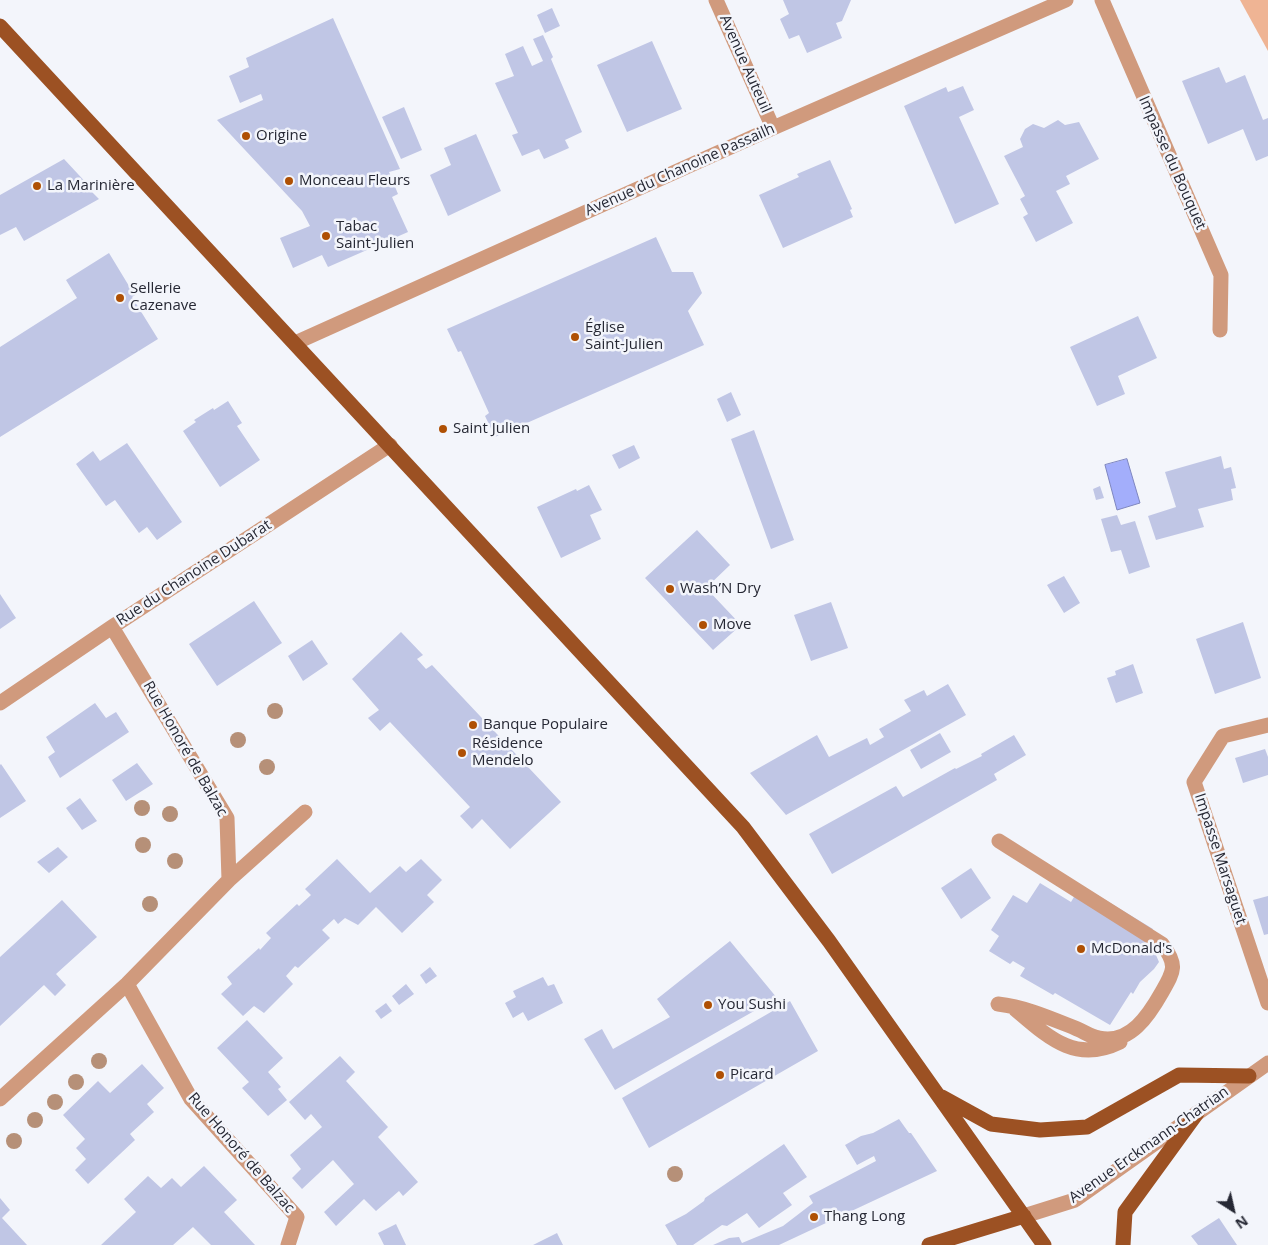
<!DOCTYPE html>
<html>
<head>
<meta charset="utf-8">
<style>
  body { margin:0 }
  #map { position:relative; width:1268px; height:1245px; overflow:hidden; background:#f3f5fb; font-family:"Open Sans",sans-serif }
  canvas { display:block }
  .north { position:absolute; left:1208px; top:1185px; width:50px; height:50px; -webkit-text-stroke:4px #f3f5fb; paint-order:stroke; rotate:145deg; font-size:14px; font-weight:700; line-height:20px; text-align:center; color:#262834 }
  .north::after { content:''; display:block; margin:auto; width:18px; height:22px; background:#262834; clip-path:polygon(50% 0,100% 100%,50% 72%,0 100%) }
</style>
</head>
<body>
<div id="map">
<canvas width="1268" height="1245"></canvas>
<div class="north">N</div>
</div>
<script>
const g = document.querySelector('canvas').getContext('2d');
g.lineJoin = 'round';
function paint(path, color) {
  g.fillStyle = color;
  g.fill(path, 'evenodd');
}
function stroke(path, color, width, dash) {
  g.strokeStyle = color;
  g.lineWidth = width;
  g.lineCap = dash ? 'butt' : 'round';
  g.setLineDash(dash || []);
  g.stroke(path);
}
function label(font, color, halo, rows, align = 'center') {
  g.font = font + ' "Open Sans",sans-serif';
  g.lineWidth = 5;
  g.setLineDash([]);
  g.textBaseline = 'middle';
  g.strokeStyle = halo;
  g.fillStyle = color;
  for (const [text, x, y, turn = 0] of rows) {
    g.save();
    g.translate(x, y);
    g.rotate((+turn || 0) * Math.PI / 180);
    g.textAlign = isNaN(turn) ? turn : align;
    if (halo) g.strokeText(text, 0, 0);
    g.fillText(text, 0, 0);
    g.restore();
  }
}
const green = new Path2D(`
  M1240,0H1268V51Z`);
const water = new Path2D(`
  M1127,459L1140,503L1117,510L1105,465Z`);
const building = new Path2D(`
  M783,0H851L842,21L836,23L842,38L807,53L799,35L789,39L780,19L789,14Z
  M552,8L560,26L545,33L537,15Z
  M333,18L400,169L389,172L398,194L392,197L408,232L328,267L322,255L293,268L280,238L310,226L302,211L217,120L263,100L261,94L240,103L229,76L249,67L246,58Z
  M543,35L553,57L551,59L582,132L565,140L569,148L544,159L539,149L522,156L512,135L518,133L495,83L514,76L505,54L523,46L532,66L543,61L533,39Z
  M652,41L682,109L627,132L597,65Z
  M1219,67L1226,83L1245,75L1263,120L1268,118V156L1256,161L1243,129L1208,144L1182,81Z
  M963,86L974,110L959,117L999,204L955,224L904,106L946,87L948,92Z
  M404,107L422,150L401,159L382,117Z
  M1058,120L1065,125L1079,122L1099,159L1066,176L1070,184L1056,191L1073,223L1036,242L1023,217L1028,214L1020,199L1025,196L1004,156L1023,147L1020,139L1025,129L1033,124L1044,128Z
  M476,134L501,191L448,216L430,175L451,165L444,148Z
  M64,159L91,188L89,189L99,199L24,241L16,227L0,235V195Z
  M830,160L852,209L850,210L853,217L783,248L759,195L799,177L797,174Z
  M656,237L672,272H693L702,293L688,311L704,345L495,437L485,416L489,413L461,351L458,352L447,329Z
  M109,253L129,286L134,283L140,292L132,297L158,339L0,437V347L77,298L66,280Z
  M1138,316L1157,358L1118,376L1125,394L1097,406L1070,347Z
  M731,392L741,415L727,422L717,399Z
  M228,401L242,423L237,426L260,460L220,487L183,431L196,422L194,420L213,408L214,410Z
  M754,430L794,540L771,549L731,439Z
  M127,443L182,522L157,540L147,527L139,533L115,500L106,506L76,464L93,451L100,461Z
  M634,445L640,458L619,469L612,455Z
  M1221,456L1224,469L1231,467L1236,488L1231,489L1233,500L1198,509L1204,527L1156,540L1148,516L1176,507L1165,472Z
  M589,485L602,510L590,515L601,539L561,558L537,507L576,489L577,491Z
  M1100,486L1104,498L1096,500L1093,489Z
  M1117,515L1121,525L1135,521L1150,567L1129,574L1121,550L1111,552L1101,519Z
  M697,530L730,565L706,588L741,625L713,650L645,578Z
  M1064,576L1080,603L1064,613L1047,585Z
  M0,594L16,618L0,629Z
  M254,601L282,643L217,686L189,644Z
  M831,602L848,648L811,661L794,615Z
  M1243,622L1261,678L1215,694L1196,639Z
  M401,632L423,655L417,659L426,669L432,665L561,802L510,849L482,819L472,829L460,816L470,807L390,722L380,731L368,718L379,710L352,679Z
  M312,640L328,664L303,681L288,656Z
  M1133,664L1143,693L1116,703L1107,678L1116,675L1115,671Z
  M948,684L966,715L786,815L750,773L817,735L829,757L867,738L870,745L884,737L879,729L911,711L904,700L924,690L927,696Z
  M95,703L106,718L116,712L129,732L60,778L48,757L55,752L46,737Z
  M940,733L951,752L921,769L910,750Z
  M1014,735L1026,755L994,774L997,780L832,874L809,834L896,786L903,797L955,768L956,769L982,756L981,754Z
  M1265,749L1268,757V775L1243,783L1235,758Z
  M137,763L153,784L126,801L112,780Z
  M1,764L26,801L0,818V765Z
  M80,798L97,821L82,830L66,808Z
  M58,847L68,857L49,873L37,862Z
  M337,859L370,893L400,866L406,872L421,859L442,880L427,895L434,902L402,933L376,907L358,925L345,918L338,924L334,919L322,930L330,938L298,968L295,966L286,976L293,984L264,1013L254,1006L243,1016L221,994L232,984L227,977L259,948L260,950L271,938L266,933L297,904L299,906L311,895L305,889Z
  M971,868L991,898L961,919L941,888Z
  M1040,883L1071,902L1081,885L1153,929L1150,933L1160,941L1153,953L1156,955L1159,962L1154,969L1140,982L1133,994L1131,992L1110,1025L1055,993L1053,995L1020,976L1025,968L1013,961L1010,964L989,951L999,936L991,930L1013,895L1027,903Z
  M1268,896V934L1264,935L1253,900Z
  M62,900L97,937L56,974L66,985L55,996L44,985L0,1026V957Z
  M730,941L777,998L615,1090L584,1039L602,1029L613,1049L670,1017L657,999Z
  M430,967L437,976L426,984L420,975Z
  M543,977L548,986L554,984L563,1003L528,1021L523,1012L513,1018L505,1003L516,997L513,991Z
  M406,984L414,994L399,1005L392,996Z
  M790,1001L818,1051L649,1148L622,1098Z
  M386,1003L392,1011L381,1019L375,1011Z
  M247,1020L283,1058L268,1072L281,1087L278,1089L287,1100L268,1116L242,1088L249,1082L217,1048Z
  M340,1056L355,1072L346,1081L388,1127L378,1137L418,1182L403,1196L399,1191L376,1211L364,1199L336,1226L324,1212L354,1184L333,1160L302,1189L292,1178L301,1169L290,1155L322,1127L311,1114L305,1120L289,1102Z
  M142,1064L164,1088L147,1104L154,1112L130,1134L135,1140L88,1184L75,1170L86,1159L76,1148L85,1139L63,1115L98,1081L110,1093Z
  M899,1119L909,1133H911L937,1171L779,1245H713L729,1238L739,1237L742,1243L783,1226L813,1203L809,1196L876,1161L874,1156L857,1165L845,1145L861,1136L873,1133Z
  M784,1144L807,1177L783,1193L792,1205L759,1228L747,1213L727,1226L722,1225L693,1245H677L665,1225L686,1214L704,1201L705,1198Z
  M204,1166L237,1200L224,1212L255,1245H211L193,1227L173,1245H101L136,1212L124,1199L148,1176L161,1188L172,1178L181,1187Z
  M0,1198L10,1210L2,1218L27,1245H0Z
  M1219,1218L1237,1245H1198L1191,1236Z
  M396,1224L406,1245H384L378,1233Z
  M557,1233L563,1245H533Z`);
const minor = new Path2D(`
  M716,0L773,128
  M1102,0L1221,275L1220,330
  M295,343L773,128L1066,0
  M0,703L112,627L390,445
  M1268,725L1223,736L1194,782L1268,1003
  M229,880L305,812
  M127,984L191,1099L297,1217L288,1245
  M998,1004C1025,1007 1050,1018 1075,1028C1083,1031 1091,1037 1099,1038C1130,1045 1149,1015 1162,992C1174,971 1178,965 1162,944L999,841
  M1015,1009C1048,1037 1075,1064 1120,1042
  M0,1099L127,984L229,880L227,818L112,627
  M1024,1216L1075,1200L1268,1063`);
const major = new Path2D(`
  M0,26L743,827L829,941L1044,1245
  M942,1097L991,1124L1040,1130L1087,1127L1179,1075L1249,1076
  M929,1245L1024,1216
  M1123,1245L1125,1212L1197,1113`);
const trees = [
  [275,711],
  [238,740],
  [267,767],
  [142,808],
  [170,814],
  [143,845],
  [175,861],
  [150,904],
  [99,1061],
  [76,1082],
  [55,1102],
  [35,1120],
  [14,1141],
  [675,1174]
];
const markers = [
  [246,136,5,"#af5004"],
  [289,181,5,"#af5004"],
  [37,186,5,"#af5004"],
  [326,236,5,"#af5004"],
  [120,298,5,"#af5004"],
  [575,337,5,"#af5004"],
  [443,429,5,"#af5004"],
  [670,589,5,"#af5004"],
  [703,625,5,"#af5004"],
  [473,725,5,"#af5004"],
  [462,753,5,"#af5004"],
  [1081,949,5,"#af5004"],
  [708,1005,5,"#af5004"],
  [720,1075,5,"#af5004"],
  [814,1217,5,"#af5004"]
];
const streetNames = [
  ["Avenue Auteuil",745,64,66],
  ["Impasse du Bouquet",1172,163,66],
  ["Avenue du Chanoine Passailh",680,170,-24],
  ["Rue du Chanoine Dubarat",194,573,-33],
  ["Rue Honoré de Balzac",185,749,60],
  ["Impasse Marsaguet",1220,859,72],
  ["Avenue Erckmann-Chatrian",1149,1145,-35],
  ["Rue Honoré de Balzac",241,1153,49]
];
const poiNames = [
  ["Origine",256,136],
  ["Monceau Fleurs",299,181],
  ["La Marinière",47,186],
  ["Tabac",336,227],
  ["Saint-Julien",336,244],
  ["Sellerie",130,289],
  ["Cazenave",130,306],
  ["Église",585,328],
  ["Saint-Julien",585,345],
  ["Saint Julien",453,429],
  ["Wash’N Dry",680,589],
  ["Move",713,625],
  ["Banque Populaire",483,725],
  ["Résidence",472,744],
  ["Mendelo",472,761],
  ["McDonald's",1091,949],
  ["You Sushi",718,1005],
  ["Picard",730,1075],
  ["Thang Long",824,1217]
];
paint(green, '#efb494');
paint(water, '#a3aefb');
stroke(water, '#7e86bf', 1);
paint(building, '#c0c6e5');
stroke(minor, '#d09a7d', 15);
stroke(major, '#9c5123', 15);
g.fillStyle = '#b69078';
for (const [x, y] of trees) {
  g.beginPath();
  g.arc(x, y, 8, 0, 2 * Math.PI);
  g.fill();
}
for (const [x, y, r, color] of markers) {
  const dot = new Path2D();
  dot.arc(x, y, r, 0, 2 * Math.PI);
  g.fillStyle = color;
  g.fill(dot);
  stroke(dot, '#f3f5fb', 2);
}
label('15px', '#262834', '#f3f5fb', streetNames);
label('15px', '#262834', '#f3f5fb', poiNames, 'left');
</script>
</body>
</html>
